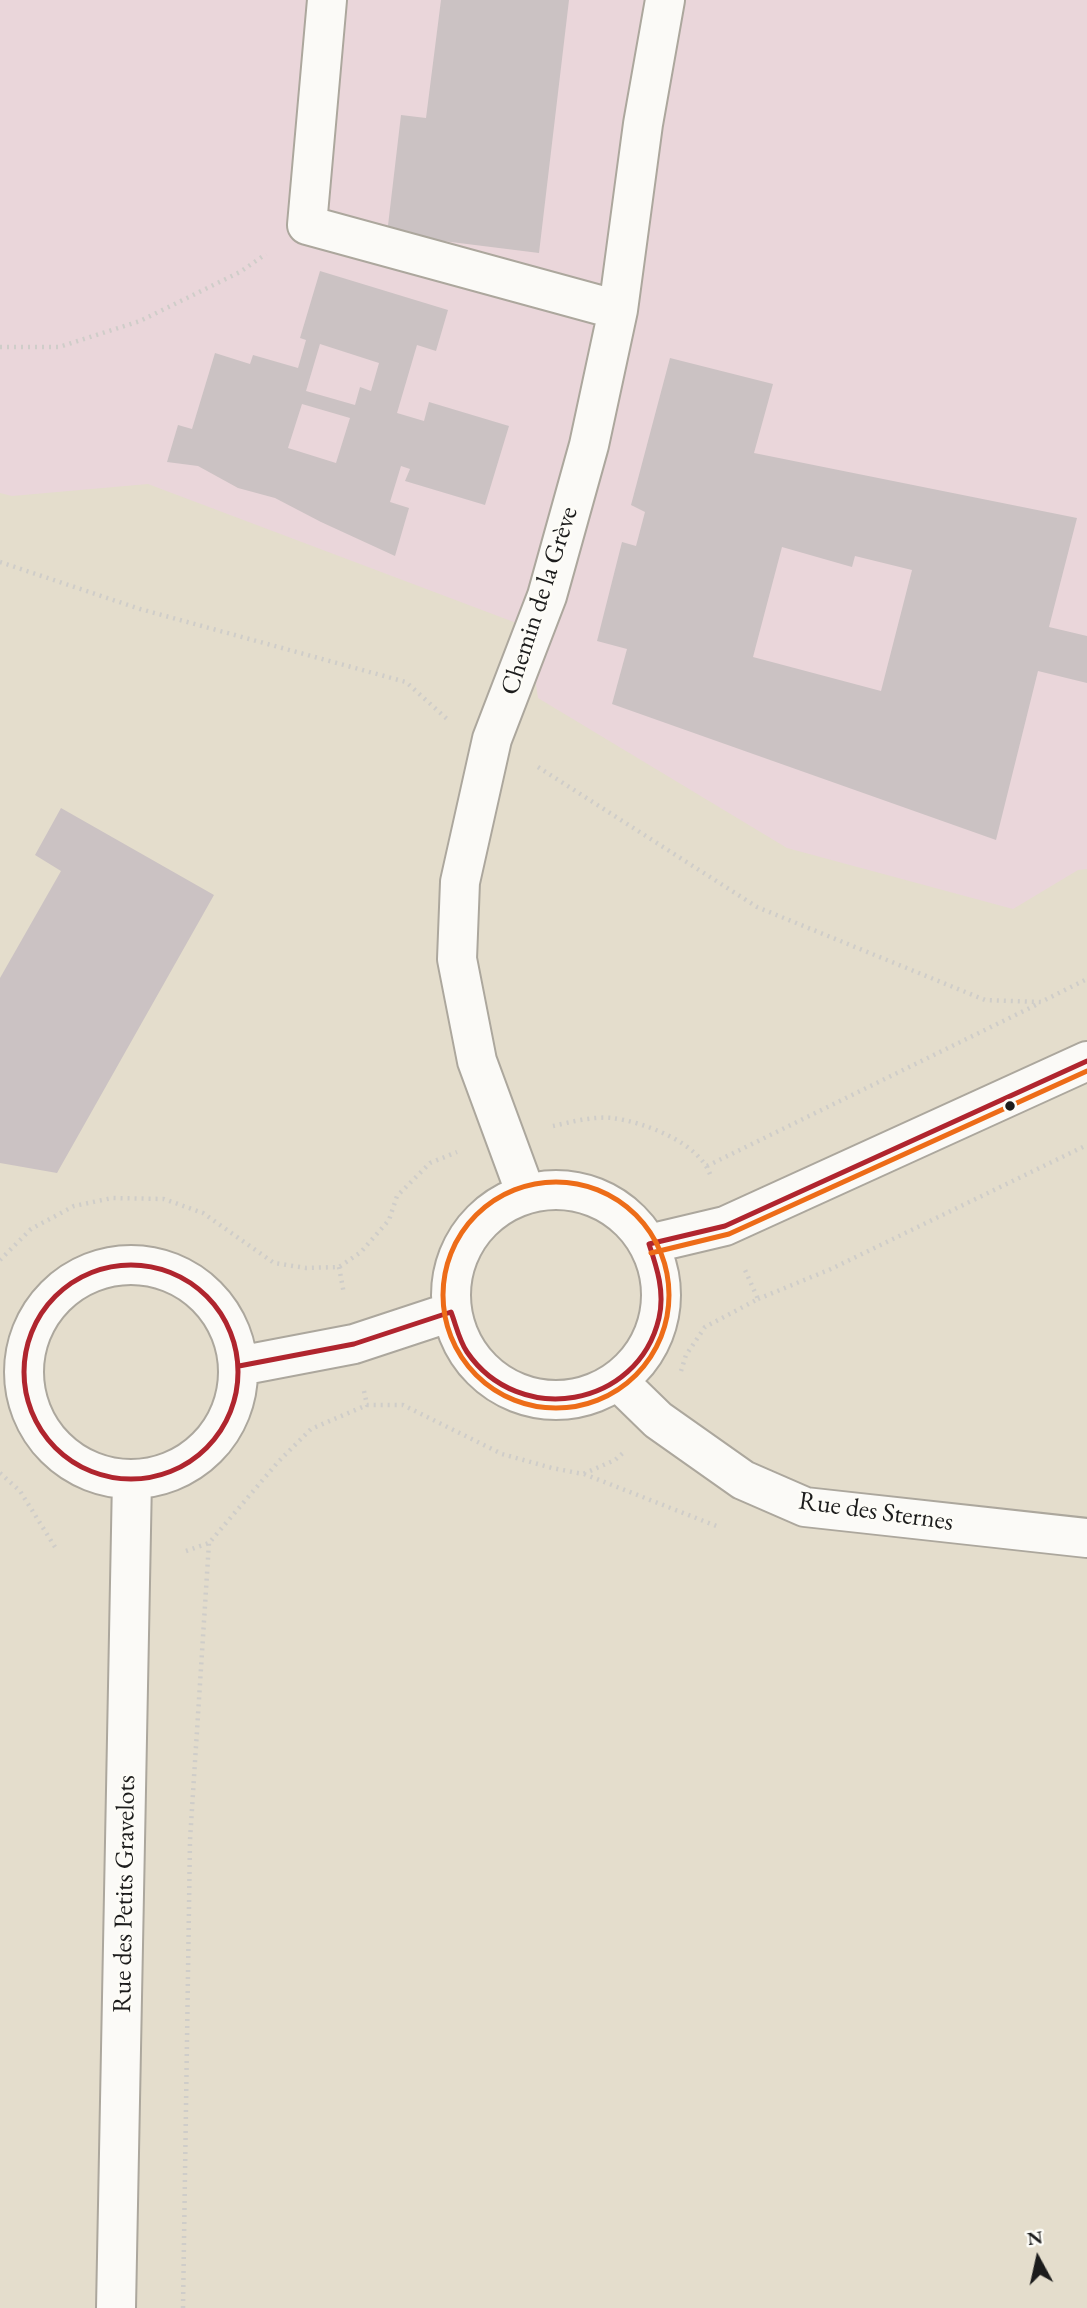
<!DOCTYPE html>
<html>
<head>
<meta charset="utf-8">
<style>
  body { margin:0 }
  #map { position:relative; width:1087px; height:2308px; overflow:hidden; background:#e4ddcc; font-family:"EB Garamond",serif }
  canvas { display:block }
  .north { position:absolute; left:1003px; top:2224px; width:70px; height:70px; -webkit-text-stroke:5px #fdfcf7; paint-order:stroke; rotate:352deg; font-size:19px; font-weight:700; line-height:28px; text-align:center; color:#1c1c1c }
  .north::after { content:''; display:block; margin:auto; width:24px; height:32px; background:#1c1c1c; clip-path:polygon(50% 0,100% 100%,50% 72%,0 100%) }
</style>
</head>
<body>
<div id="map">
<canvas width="1087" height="2308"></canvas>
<div class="north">N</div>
</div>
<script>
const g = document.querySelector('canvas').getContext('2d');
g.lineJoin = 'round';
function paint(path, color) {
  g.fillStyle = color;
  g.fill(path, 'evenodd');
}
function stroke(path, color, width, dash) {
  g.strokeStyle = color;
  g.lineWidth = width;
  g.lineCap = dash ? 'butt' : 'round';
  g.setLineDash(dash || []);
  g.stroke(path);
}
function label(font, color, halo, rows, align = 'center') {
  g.font = font + ' "EB Garamond",serif';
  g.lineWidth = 5;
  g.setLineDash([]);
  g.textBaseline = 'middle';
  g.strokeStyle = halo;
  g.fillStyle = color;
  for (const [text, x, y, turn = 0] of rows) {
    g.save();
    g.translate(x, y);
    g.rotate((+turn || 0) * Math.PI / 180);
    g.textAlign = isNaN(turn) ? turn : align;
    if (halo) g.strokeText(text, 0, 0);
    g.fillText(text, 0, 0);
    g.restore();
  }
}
const built = new Path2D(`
  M0,0H1087V869L1078,870L1013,909L787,848L538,698L527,627L148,484L12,496L0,493Z`);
const building = new Path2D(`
  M441,0H569L539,253L387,234L401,115L426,118Z
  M320,271L448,310L436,351L417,345L397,413L424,421L429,402L509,426L485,505L405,481L410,469L401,466L390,502L409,508L395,556L321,522L275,498L238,488L198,466L167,462L178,425L192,429L215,353L250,364L253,355L298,368L306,340L300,338ZM320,344L379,363L371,391L360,387L355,405L306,391ZM302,404L350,418L336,463L288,448Z
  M670,358L773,384L754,453L1077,518L1049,627L1087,636V683L1038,671L996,840L612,704L627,649L597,641L622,542L636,546L645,512L631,505ZM782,547L852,567L855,556L912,570L881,691L753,657Z
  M61,808L214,895L57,1173L0,1163V978L61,871L35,855Z`);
const path = new Path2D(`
  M0,347H59L140,321L240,272L266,254
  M0,562L140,609L406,682L447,719
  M538,767L757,907L985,1000L1041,1002L1087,979
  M553,1126C571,1122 593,1116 612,1118C644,1122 701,1143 711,1177
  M707,1166L1040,1003
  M0,1260L31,1229L74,1206L112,1198L164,1199L203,1213L274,1263L306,1268L339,1267L361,1252L389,1220L397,1196L430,1163L457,1152
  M339,1267L344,1294
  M758,1299L831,1269L1087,1145
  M681,1371L686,1355L705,1327L758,1299L745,1270
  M364,1391L367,1405H403L502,1454L552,1468L583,1474L615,1460L623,1453
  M0,1473L20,1491L55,1547
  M584,1474L719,1527
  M186,1551L209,1543L278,1462L311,1429L367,1405
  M183,2308L190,1840L209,1543`);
const minor = new Path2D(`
  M327,0L307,225L618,310
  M451 1295a105 105 0 1 1 210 0a105 105 0 1 1-210 0Z
  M526,1194L477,1061L457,959L460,882L492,739L547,596L589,445L618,310L643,124L665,0
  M649,1244L725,1226L1087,1061
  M24 1372a107 107 0 1 1 214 0a107 107 0 1 1-214 0Z
  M239,1366L354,1344L451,1312
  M618,1381L658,1420L743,1480L805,1507L1087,1538
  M116,2308L132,1479`);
const bus1 = new Path2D(`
  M24 1372a107 107 0 1 1 214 0a107 107 0 1 1-214 0Z
  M239,1366L354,1344L451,1312C456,1325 459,1340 467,1352C519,1428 638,1408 659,1318C665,1292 657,1268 649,1244L725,1226L1087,1061`);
const bus2 = new Path2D(`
  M443 1295a113 113 0 1 1 226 0a113 113 0 1 1-226 0Z
  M651,1253L729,1234L1087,1071`);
const markers = [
  [1010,1106,6,"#1c1c1c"]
];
const streetNames = [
  ["Chemin de la Grève",540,601,-72],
  ["Rue des Sternes",876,1512,8],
  ["Rue des Petits Gravelots",125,1894,-89]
];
paint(built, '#ead6da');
paint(building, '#cbc2c3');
stroke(minor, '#aca79d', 42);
stroke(path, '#cfcdc9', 4.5, [2, 5]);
stroke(minor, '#fbfaf7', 38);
stroke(bus1, '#b0252e', 5);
stroke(bus2, '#ed6c18', 5);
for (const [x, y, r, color] of markers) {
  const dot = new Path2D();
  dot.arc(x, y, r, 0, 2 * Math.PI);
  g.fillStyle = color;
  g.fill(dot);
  stroke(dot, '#fdfcf7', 2.5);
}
label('26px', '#1c1c1c', '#fdfcf7', streetNames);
</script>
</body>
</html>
